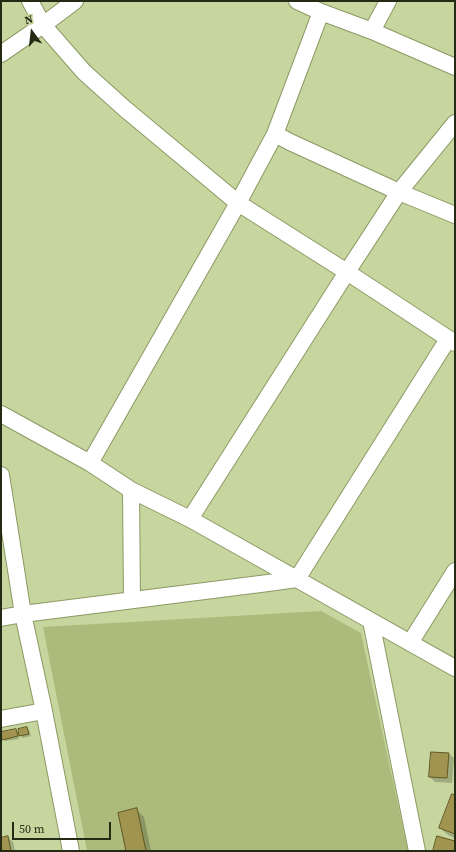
<!DOCTYPE html>
<html>
<head>
<meta charset="utf-8">
<style>
  body { margin:0 }
  #map { position:relative; width:456px; height:852px; overflow:hidden; background:#c7d69e; font-family:"Source Serif 4",serif }
  canvas { display:block }
  .frame { position:absolute; inset:0; border:2px solid #252a14; pointer-events:none }
  .north { position:absolute; left:12px; top:12px; width:40px; height:40px; -webkit-text-stroke:3px #c7d69e; paint-order:stroke; rotate:345deg; font-size:11px; font-weight:700; line-height:16px; text-align:center; color:#252a14 }
  .north::after { content:''; display:block; margin:auto; width:14px; height:18px; background:#252a14; clip-path:polygon(50% 0,100% 100%,50% 72%,0 100%) }
  .scale { position:absolute; left:12px; top:822px; width:99px; height:18px; box-sizing:border-box; border:2px solid #252a14; border-top:0; padding-left:5px; font-size:12px; line-height:14px; white-space:nowrap; color:#252a14; -webkit-text-stroke:3px #c7d69e; paint-order:stroke }
</style>
</head>
<body>
<div id="map">
<canvas width="456" height="852"></canvas>
<div class="frame"></div>
<div class="north">N</div>
<div class="scale">50 m</div>
</div>
<script>
const g = document.querySelector('canvas').getContext('2d');
g.lineJoin = 'round';
function paint(path, color) {
  g.fillStyle = color;
  g.fill(path, 'evenodd');
}
function stroke(path, color, width, dash) {
  g.strokeStyle = color;
  g.lineWidth = width;
  g.lineCap = dash ? 'butt' : 'round';
  g.setLineDash(dash || []);
  g.stroke(path);
}
const green = new Path2D(`
  M321,611L361,633L408,851H87L43,627Z`);
const shadow = new Path2D(`
  M27,728L29,730L31,736L23,738L18,733L19,739L5,741L3,739L16,730L20,735Z
  M449,754L454,758L452,783L435,782L430,777Z
  M455,796V838L448,835L440,828Z
  M137,810L144,817L151,851H127Z
  M8,838L13,842L15,851H1V839Z`);
const building = new Path2D(`
  M27,727L29,734L19,736L18,729Z
  M16,729L18,736L2,740L1,732Z
  M431,752L449,753L447,778L429,777Z
  M452,794L455,795V834L439,828Z
  M137,808L146,851H126L118,813Z
  M8,836L11,851H1V838Z
  M437,836L455,841V851H433Z`);
const minor = new Path2D(`
  M30,1L43,25L84,72L124,108L238,203L347,272L455,343
  M297,1L321,12L372,31L455,67
  M372,31L388,1
  M1,54L43,25L75,1
  M275,134L290,142L399,192L455,215
  M1,414L90,463L131,490L190,519L455,668
  M90,463L238,203L275,134L321,12
  M1,475L23,614L44,711L71,851
  M131,490L132,600
  M190,519L347,272L399,192L455,123
  M1,618L23,614L268,583L297,579L448,339
  M371,621L417,851
  M410,643L455,571
  M1,719L44,711`);
paint(green, '#acbb7b');
paint(shadow, '#0003');
paint(building, '#a09450');
stroke(building, '#615821', 1);
stroke(minor, '#8c9964', 18);
stroke(minor, '#fff', 16);
</script>
</body>
</html>
